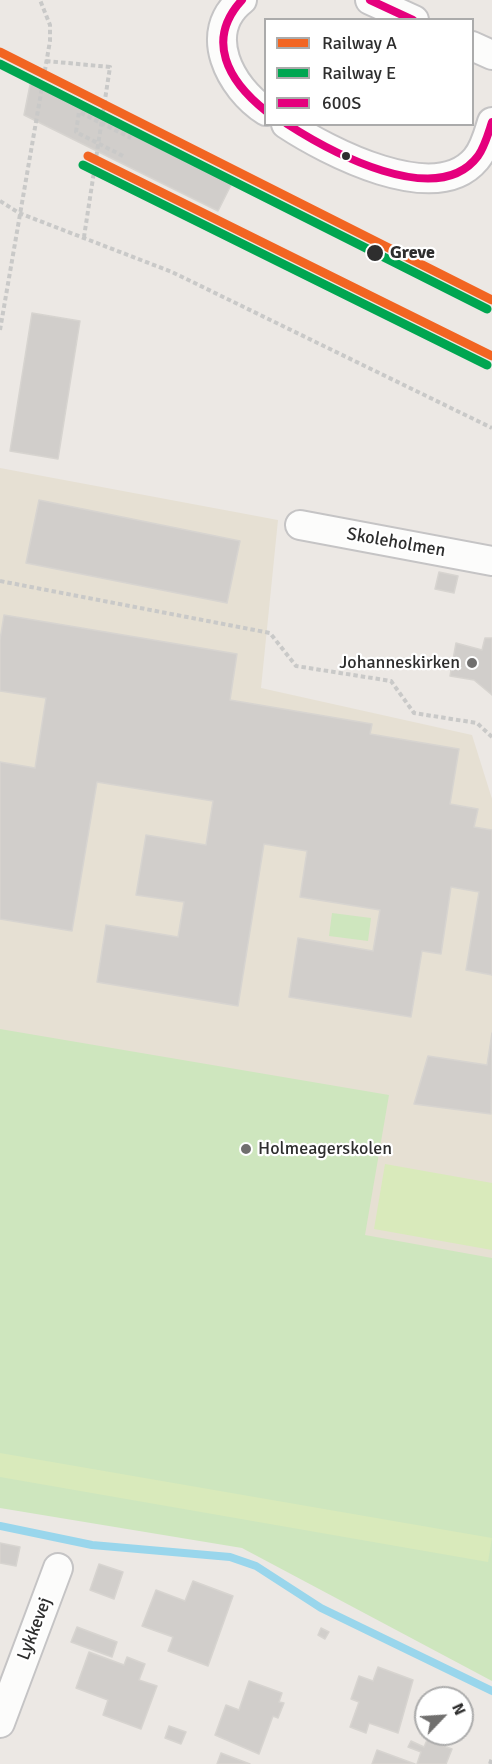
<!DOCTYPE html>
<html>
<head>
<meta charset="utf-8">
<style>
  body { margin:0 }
  #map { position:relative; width:492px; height:1764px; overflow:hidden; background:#ece8e4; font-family:Signika,sans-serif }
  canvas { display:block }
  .legend { position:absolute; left:264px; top:18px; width:210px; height:108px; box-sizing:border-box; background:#fff; border:2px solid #ababab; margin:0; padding:8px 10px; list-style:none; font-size:18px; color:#2e2e2e }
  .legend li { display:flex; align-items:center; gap:12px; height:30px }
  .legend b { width:30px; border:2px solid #ababab }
  .north { position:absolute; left:414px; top:1686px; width:60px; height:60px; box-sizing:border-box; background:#fff; border:2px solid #ababab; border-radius:50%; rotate:65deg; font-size:16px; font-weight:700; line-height:24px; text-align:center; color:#2e2e2e }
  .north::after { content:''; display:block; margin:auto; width:21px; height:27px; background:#706f6e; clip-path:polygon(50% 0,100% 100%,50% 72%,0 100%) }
</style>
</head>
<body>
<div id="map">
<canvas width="492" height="1764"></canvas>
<ul class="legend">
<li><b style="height:8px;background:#f26522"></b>Railway A</li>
<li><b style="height:8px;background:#00a651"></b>Railway E</li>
<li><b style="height:8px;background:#e5007d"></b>600S</li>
</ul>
<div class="north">N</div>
</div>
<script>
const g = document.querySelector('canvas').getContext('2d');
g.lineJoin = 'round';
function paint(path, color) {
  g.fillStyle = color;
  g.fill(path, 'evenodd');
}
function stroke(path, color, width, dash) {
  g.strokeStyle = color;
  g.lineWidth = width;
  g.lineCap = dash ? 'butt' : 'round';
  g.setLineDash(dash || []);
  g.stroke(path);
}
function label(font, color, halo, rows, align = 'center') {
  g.font = font + ' Signika,sans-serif';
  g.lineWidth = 4.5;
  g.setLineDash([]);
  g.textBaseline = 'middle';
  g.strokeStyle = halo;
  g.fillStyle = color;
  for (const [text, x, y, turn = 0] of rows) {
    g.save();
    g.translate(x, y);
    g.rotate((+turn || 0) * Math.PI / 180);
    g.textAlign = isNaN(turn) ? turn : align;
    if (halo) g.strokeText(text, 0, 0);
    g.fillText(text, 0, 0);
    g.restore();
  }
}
const education = new Path2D(`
  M0,468L278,520L261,688L472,735L492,799V1564L0,1500Z`);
const green = new Path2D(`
  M332,913L371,918L368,941L329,936Z
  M0,1029L389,1095L365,1235L492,1258V1681L242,1548L0,1508Z`);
const pitch = new Path2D(`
  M385,1164L492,1183V1250L374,1229Z
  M0,1453L492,1538L488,1562L0,1477Z`);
const stream = new Path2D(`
  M0,1526L92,1545L230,1557L256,1566L321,1608L492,1691`);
const building = new Path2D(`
  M31,80L233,181L218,211L24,115Z
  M32,313L80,321L58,459L10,451Z
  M39,500L240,541L227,603L26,563Z
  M439,572L458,576L454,593L435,589Z
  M4,615L237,654L230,700L372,724L370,734L459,749L450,804L478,809L474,827L492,830V975L466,970L479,892L451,887L441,954L422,951L411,1017L289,997L298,938L373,951L380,910L300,897L307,851L264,844L238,1006L97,982L106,925L178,937L184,902L136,895L146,835L206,845L213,801L97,782L72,931L0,919V762L35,768L46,698L0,691V640Z
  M485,638H492V695L474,680L450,676L456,643L482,650Z
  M492,1033L491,1114L414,1104L428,1056L487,1065Z
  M0,1543L20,1547L16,1566L0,1563Z
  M99,1564L123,1572L114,1599L90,1590Z
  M193,1581L233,1596L208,1666L168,1651L173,1637L142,1626L156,1590L185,1601Z
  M77,1627L117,1642L112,1657L71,1642Z
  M321,1628L329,1632L325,1639L318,1635Z
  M89,1652L124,1665L127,1657L145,1664L139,1680L157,1686L141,1729L103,1715L108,1700L76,1688Z
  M378,1667L413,1680L398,1733L369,1723L366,1733L350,1727L359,1702L351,1699L359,1676L373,1681Z
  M249,1681L282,1693L279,1702L284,1703L278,1718L273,1716L259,1754L215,1735L226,1705L239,1710Z
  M462,1707L473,1709L469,1726L462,1724Z
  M169,1726L186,1732L181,1744L165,1738Z
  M427,1740L452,1749L446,1764H417L421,1752L408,1747L411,1741L424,1747Z
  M377,1750L415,1764H372Z
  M221,1753L250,1764H217Z`);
const path = new Path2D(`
  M46,61L110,67L84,237
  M123,156L76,132L79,112L131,138
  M0,201L19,213L172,272L492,428
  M0,330L50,41V25L40,0
  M0,581L270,633L296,666L391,681L414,713L477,723L492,737
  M490,1764L492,1758`);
const minor = new Path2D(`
  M242,0C201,32 230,88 266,111
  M370,0L414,20
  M472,46L492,55
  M286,124C327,151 435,208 476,159C485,148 488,135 492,122
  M300,525L492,561
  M0,1723L58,1568`);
const bus1 = new Path2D(`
  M242,0C205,40 228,81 266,111
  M370,0L413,20
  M287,124C329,151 437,211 478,156C485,146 488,134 492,122`);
const rail1 = new Path2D(`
  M0,52L492,300
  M88,156L492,356`);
const rail2 = new Path2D(`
  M0,64L487,309
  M83,165L487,365`);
const markers = [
  [346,156,5,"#2e2e2e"],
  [375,253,9,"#2e2e2e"],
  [472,663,6,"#706f6e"],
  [246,1149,6,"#706f6e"]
];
const stopNames = [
  ["Greve",390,253]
];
const streetNames = [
  ["Skoleholmen",396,543,10],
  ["Lykkevej",35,1629,-69]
];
const poiNames = [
  ["Johanneskirken",460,663],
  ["Holmeagerskolen",258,1149,"left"]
];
paint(education, '#e6e0d3');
paint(green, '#cee6be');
paint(pitch, '#d9eabb');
stroke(stream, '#99d6ec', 8);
paint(building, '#d1cecb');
stroke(building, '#d7d4d0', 1.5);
stroke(minor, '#c5c4c5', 32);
stroke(path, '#c9c9c8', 4, [4.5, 3]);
stroke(minor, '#fcfcfb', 28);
stroke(bus1, '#e5007d', 8);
stroke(rail1, '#f26522', 9);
stroke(rail2, '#00a651', 9);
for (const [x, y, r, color] of markers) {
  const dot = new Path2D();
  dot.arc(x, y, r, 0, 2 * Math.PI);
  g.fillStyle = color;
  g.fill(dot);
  stroke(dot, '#fff', 2);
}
label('bold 18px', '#2e2e2e', '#fff', stopNames, 'left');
label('18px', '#2e2e2e', '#fff', streetNames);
label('18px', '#2e2e2e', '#fff', poiNames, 'right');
</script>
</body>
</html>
